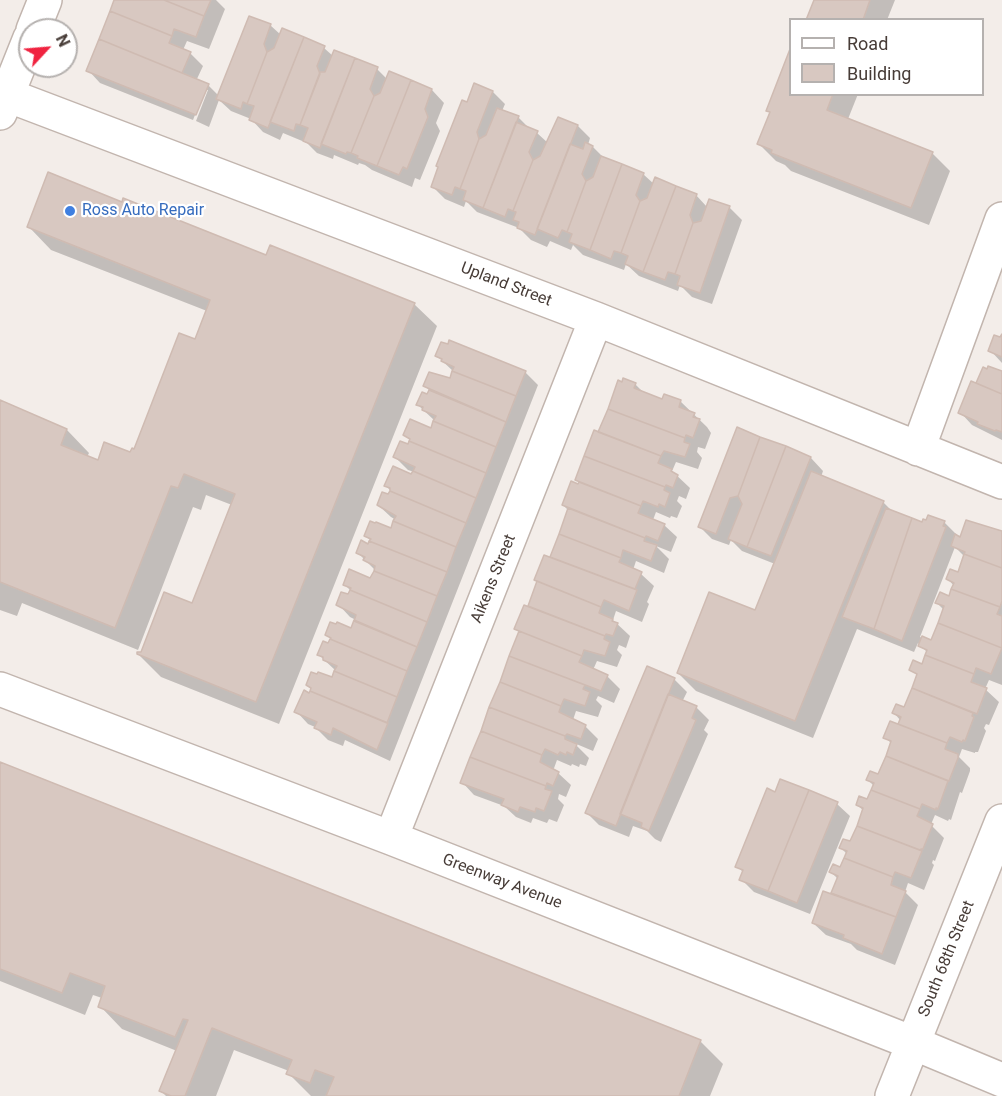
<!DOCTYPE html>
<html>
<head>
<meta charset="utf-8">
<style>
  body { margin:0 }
  #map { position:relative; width:1002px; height:1096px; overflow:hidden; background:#f3ede9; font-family:Roboto,sans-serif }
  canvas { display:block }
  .legend { position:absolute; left:789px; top:18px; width:195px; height:78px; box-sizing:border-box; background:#fff; border:2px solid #b5b1af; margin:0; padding:8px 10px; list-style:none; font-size:18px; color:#473c37 }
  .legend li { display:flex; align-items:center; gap:12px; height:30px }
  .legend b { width:30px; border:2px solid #b5b1af }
  .north { position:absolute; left:18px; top:18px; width:60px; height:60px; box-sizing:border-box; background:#fff; border:2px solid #b5b1af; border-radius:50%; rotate:64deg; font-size:16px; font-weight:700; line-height:24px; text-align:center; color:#473c37 }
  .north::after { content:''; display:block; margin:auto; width:21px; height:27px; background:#f02340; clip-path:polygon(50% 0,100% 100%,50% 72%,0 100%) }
</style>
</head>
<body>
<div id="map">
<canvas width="1002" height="1096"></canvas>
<ul class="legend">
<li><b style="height:8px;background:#fff"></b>Road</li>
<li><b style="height:16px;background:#d8c8c1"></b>Building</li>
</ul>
<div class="north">N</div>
</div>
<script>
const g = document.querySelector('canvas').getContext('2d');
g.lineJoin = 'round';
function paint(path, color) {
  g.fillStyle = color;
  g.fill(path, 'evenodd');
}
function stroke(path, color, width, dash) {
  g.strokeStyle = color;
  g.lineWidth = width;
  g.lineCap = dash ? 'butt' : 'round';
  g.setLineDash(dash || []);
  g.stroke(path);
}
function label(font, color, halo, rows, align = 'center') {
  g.font = font + ' Roboto,sans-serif';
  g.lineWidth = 4.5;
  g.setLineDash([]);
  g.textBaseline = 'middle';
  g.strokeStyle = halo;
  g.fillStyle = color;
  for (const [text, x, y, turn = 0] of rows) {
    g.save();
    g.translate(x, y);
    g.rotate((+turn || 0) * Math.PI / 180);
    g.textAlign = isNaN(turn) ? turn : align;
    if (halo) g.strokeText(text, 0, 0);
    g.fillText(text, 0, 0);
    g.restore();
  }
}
const shadow = new Path2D(`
  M116,0H216L225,9L209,49L187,41L183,50L190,53L203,66L196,81L208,85L219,96L270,25L281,35L283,30L324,48L333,56L377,69L387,79L390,73L432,90L444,103L436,123L440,131L420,180L415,178L412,187L372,170L365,165L359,163L358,165L334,155L333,159L317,153L307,143L283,133L280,140L263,132L251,119L231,111L219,100L209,127L196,121L208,90H205L193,120L100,83L88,70Z
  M815,0H895L887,20H807Z
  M790,53V94H858L848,119L932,153L950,171L929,225L791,171L785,165L776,161L758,143L771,113L768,110Z
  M493,92L505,104L502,111L518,117L531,130L537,133L548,143L578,126L590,138L588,145L593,147L605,159L643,174L654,184L696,195L707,207H729L742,220L712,304L692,297L680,285L678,291L639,276L626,264L624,270L583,255L573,245L571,250L550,241L547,247L531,240L519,228L477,212L466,201L464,207L445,199L432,186L467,104Z
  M123,204L267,257L414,304L437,326L279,724L161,677L138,654H142L193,605L232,505L206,495L201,510L193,507L138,650L22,603L17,616L0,610V402L67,430L89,453L87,457L99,462L131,454L135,451L195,341L207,311L51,250L29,227Z
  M1002,337V363L990,350Z
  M437,356L525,372L538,385L390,761L345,740L343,746L328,740L315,727L308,724L296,711L310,695L312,690L307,685L333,679L336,671L319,655L329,645L332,640L327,635L352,630L356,620L350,617L338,604L348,596L351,591L345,585L371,580L376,571L358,553L369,546L371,541L366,536L392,530L396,520L391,517L378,505L389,496L391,491L386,486L412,476L414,472L408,470L395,457L409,446L411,441L405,435L432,430L435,421L418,405L428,396L430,391L425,386L450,380L454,372Z
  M983,369L1002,373V440L972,425L960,412L977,385Z
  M635,384L645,394L663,401H680L707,427L711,433L705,449L698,447L697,452L702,458L698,469L676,462L673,469L672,471L690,488L686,499L679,496L677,501L682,506L677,518L671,516L670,518L656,512L653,520L664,525L677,537L671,552L656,546L669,559L664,573L636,561L633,570L641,574L654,586L647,602L649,604L642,622L616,611L613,620L630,636L626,648L619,645L617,650L622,655L617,667L597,661L593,670L607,676L620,689L614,703L598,696L596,700L602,706L598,717L576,711L573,720L585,726L598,739L593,751L574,743L589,758L586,766L580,764L579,767L572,764L571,766L557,760L553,771L558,773L571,785L566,797L559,794L558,799L564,805L557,822L549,819L547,823L533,818L531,823L516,817L504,806L474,795L462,782L520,633L516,629L528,608L538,582L551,559L569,511L563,505L580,483L577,480L599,434Z
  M738,429L811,458L823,471L821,477L883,502L893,512L923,524L944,522L957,535L956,537L961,539L1002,533V685L989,680L985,689L999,702L989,725L986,724L984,728L986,731L978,752H975V753L962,749L959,757L970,768V771L962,793L960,792L951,820L949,819L948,821L935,815L932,822L931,825L944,838L935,861L933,860L932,863L934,865L924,890L908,883L905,892L918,905L895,965L857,950L851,944L826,935L813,923L832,895L838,879L831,872L841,869L847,854L840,847L851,843L858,826L864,811L857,805L868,801L874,786L868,780L879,776L887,756L892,744L885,737L899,726L901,721L894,713L905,709L918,676L911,669L922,666L928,653L918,643L914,652L857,629L813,738L696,691L678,673L755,612L775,564L742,551L731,540L729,545L712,539L699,526ZM955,547L965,557L959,574L948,579L954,586L950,598L937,603L944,610L931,642L920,637Z
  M674,679L687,692L682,702L696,707L709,720L704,730L708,734L661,842L655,839L647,831L633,826L629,837L599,825L587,813Z
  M0,763L700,1041L723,1064L710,1096H311L288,1073L289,1071L234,1050L216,1096H166L161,1091L177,1051L122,1029L100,1006L102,998L93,995L85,1015L0,981Z
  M776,793L837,804L850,816L810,914L754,892L741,879L744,873L737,866Z`);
const building = new Path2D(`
  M114,0H164L204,16L196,37L174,29L172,36L110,11Z
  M164,0H211L204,16Z
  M814,0H870L863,20H806Z
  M110,11L172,36L169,43L191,52L182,73L99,39Z
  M249,16L271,24L264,44L267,52L247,104L243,102L241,109L216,99Z
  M282,28L304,37L268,128L249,120L254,106L247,104L267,52L274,48Z
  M304,37L325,46L317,66L320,74L300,125L296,124L294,131L270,122Z
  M99,39L209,84L196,115L86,71Z
  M790,49V94H833L827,110L933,152L911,208L771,153L772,150L757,144L770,112L766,111Z
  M334,50L355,58L320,148L303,141L308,128L300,125L320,72H325Z
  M355,58L378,67L370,89L374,96L351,153L347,152L346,154L321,144Z
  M389,71L411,80L377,166L357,158L358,156L351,153L374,96L380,93Z
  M411,80L432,89L425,109L428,117L407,169L403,167L399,175L377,166Z
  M474,83L493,91L477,132L479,139L460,189L455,187L452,195L431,187L438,167L436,166L462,100L467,102Z
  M497,108L519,116L483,208L463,200L466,191L460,189L479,139L486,135Z
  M558,117L578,125L535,235L517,228L519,222L513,220L516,212L513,211L533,160L540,156Z
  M516,122L538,131L529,152L533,160L513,211L508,209L505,217L483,208Z
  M585,142L593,146L582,174L586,181L567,232L562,230L558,238L537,229L570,144L583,149Z
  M601,156L622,164L590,250L569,242L572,234L567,232L586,181L593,177Z
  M622,164L644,173L636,195L640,201L621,253L614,251L611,259L590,250Z
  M48,172L122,202L123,198L266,255L270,245L415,303L256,702L137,654V652H141L164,592L192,603L235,494L184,474L178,488L171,486L115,628L0,582V400L67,429L61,445L98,460L104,442L130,452L132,448L134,449L179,333L195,339L210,300L27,227Z
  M655,177L676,186L643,272L625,264L628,256L621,253L640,201L647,198Z
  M676,186L697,194L690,215L693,223L675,274L668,272L665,280L643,272Z
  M709,199L730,206L700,293L677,285L680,276L675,274L693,223L701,221Z
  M1002,334V357L988,351L994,335L1000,337Z
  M449,340L526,371L516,396L452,371L454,367L441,361L442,359L435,356L441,342L448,344Z
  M988,366L1002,371V394L976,383L983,367L987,369Z
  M452,371L516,396L506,422L423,386L429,372L450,378Z
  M623,378L636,383L634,388L662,399L664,394L681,400L679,407L695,413L693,417L700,419L693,438L686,435L685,438L608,409L618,380L622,382Z
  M971,381L1002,394V432L996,430L995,431L977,424L978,422L958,413Z
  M429,390L506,422L496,447L433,421L436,416L422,410L423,407L416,405L422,392L427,394Z
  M608,409L685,438L684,442L690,444L685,457L664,451L661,456L598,432Z
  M410,419L431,428L433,421L496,447L486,473L409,441L410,439L403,435Z
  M737,427L760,437L738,496L730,498L716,534L698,527Z
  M594,430L661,456L658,463L672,469L671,471L678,475L673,488L666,485L665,487L584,456Z
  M760,437L786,446L747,547L728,539L742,504L738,496Z
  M400,441L408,444L409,441L486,473L476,498L413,471L415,467L393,457Z
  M786,446L811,457L771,556L747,547Z
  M584,456L665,487L664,490L670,493L665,507L659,504L658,507L643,501L641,506L575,480Z
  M393,466L411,474L413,471L476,498L466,523L390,491V488L384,486Z
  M811,471L884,501L795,721L677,673L709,592L755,610Z
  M571,481L578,484L579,482L641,506L638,513L665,524L658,541L646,536L645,538L562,505Z
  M390,491L466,523L456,547L393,521L396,516L377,505L382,492L388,494Z
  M568,508L645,538L644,541L657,545L651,561L623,550L621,558L559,534Z
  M886,508L912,518L874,629L842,617Z
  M928,515L945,521L943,526L946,527L902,641L874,629L912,518L922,522L923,519L926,520Z
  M966,520L1002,531V568L964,554L965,552L951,546L955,534L960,537Z
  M370,521L375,523L376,522L391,528L393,521L456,547L447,572L369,541L371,539L364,536Z
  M559,534L621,558L619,562L642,572L635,589L550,557Z
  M361,540L368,544L369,541L447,572L437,596L374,571L375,566L363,560L365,557L356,553Z
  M964,554L1002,568V601L1000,607L951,589L954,583L946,579L950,569L958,572Z
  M544,555L637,590L629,611L604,600L601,607L534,580Z
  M349,569L370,578L374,571L437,596L427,622L350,590L351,588L343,585Z
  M537,581L601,607L599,613L613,619L612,621L618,623L613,636L606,634L605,636L528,606Z
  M951,589L1000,607L997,614L1002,616V648L938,623L944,606L935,603L940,592L949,596Z
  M350,590L427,622L417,647L354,621L356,615L336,605L341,592L348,594Z
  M524,605L605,636L604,639L610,642L605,656L584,650L582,656L514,629Z
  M354,620L417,647L407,671L330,639L331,638L325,635L330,622L336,624L337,622L351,628Z
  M938,623L1002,648L991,674L976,668L974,674L925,655L927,650L918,646L922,636L931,640Z
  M519,631L582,656L579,662L608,675L601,691L509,656Z
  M330,639L407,671L397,697L334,671L337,666L323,660V657L317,655L323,641L328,643Z
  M925,655L974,674L971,682L987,688L977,714L912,688L917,674L909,670L913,660L922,664Z
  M509,656L585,685L583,689L590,692L585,706L564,699L561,706L500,682Z
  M647,666L675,678L616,826L585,813Z
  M334,671L397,697L387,723L310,691L311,688L306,685L311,672L317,674L318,672L332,677Z
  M500,682L561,706L559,712L586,725L581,739L567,734L565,736L489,707Z
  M912,688L973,713L972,716L974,717L965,741L963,740L962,742L950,737L947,743L898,724L901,717L892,713L896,704L904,707Z
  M304,690L309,693L310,691L388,723L377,750L333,728L331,735L314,728L317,722L294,712Z
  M668,694L697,706L692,718L696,720L649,831L641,827L642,823L620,814Z
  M489,707L565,736V739L577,744L573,755L567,752L566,755L560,752L558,755L545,749L542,755L481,731Z
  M890,721L947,743L945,749L958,754V758L949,781L886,756L891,741L883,738Z
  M481,731L542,755L540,762L559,772L553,786L547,783L546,786L470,757Z
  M886,756L948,781L938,809L936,808V810L922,804L920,809L871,790L874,783L866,780L870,771L878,774Z
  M470,757L546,786L545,789L552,791L544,811L536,808L535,812L520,807L518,812L501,805L504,799L460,783Z
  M0,762L701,1040L679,1096H326L334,1077L315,1070L310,1083L286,1074L292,1060L212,1028L185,1096H171L159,1091L188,1020L183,1019L175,1037L98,1007L105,986L70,973L62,993L0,969Z
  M780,779L809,790L768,891L739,880L743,870L735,867L767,788L775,792Z
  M809,790L838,802L797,903L768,891Z
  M871,790L920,809L917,816L933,824L923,849H921L920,850L857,826L863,808L856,805L859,796L867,799Z
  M857,826L922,851L911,878L895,872L893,877L844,858L847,851L839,848L843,839L850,841Z
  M844,858L893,877L891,885L906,891L896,917L831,893L838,876L829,872L833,864L840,867Z
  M823,891L896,917L882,954L843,938L844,935L812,923Z`);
const minor = new Path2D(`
  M33,30L45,0
  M7,95L596,319L1002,482
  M0,113L30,38
  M918,449L1002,219
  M0,689L391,838L913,1043L1002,1080
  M391,838L596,319
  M892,1096L1002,821`);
const markers = [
  [70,211,6,"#3f7fe0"]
];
const shopNames = [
  ["Ross Auto Repair",82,211]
];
const streetNames = [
  ["Upland Street",506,285,21],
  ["Aikens Street",494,579,-68],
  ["Greenway Avenue",502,882,21],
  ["South 68th Street",947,959,-68]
];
paint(shadow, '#0003');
paint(building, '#d8c8c1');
stroke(building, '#cfbbb2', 1.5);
stroke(minor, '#c2b5ae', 36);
stroke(minor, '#fff', 33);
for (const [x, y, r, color] of markers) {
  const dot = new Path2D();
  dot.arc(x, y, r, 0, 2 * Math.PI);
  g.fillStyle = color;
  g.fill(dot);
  stroke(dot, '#fff', 2);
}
label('16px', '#366cbe', '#fff', shopNames, 'left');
label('16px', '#473c37', '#fff', streetNames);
</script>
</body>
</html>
